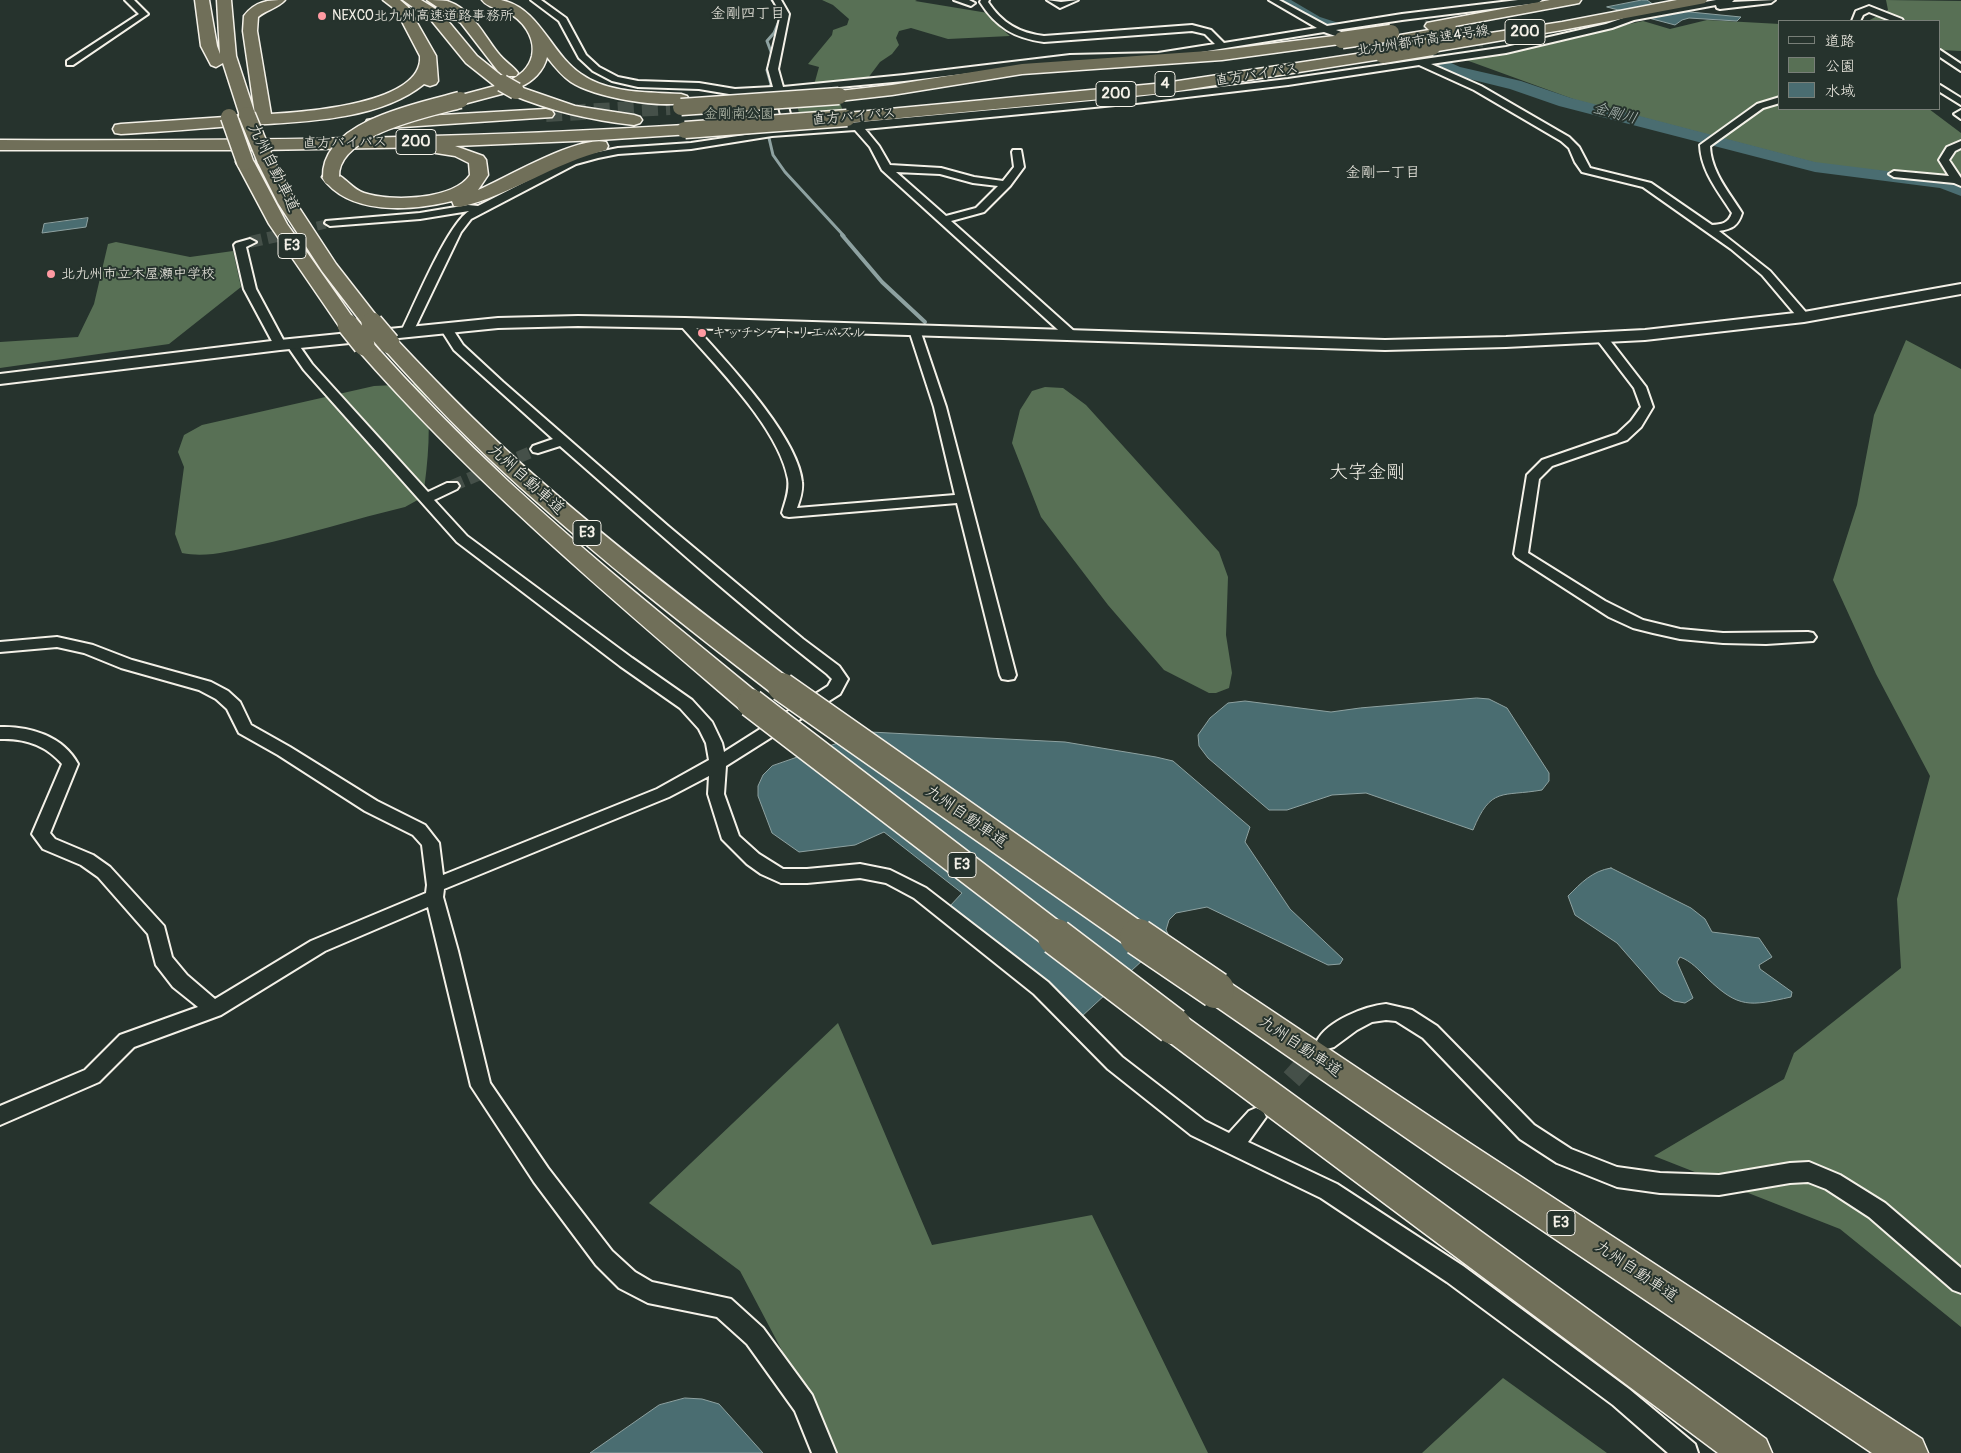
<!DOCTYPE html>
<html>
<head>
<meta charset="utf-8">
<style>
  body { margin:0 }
  #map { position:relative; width:1961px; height:1453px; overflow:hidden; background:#26332d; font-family:Pangolin,"Klee One",sans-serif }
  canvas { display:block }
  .legend { position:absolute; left:1778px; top:20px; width:162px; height:90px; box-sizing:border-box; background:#26332d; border:1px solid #787f78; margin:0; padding:6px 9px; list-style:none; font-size:15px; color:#f4f1e8 }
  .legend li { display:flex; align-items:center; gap:10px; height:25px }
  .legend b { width:25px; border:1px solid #787f78 }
</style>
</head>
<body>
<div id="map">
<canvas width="1961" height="1453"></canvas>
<ul class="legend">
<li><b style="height:6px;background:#26332d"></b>道路</li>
<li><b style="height:14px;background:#587055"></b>公園</li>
<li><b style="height:14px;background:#4a6d71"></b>水域</li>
</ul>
</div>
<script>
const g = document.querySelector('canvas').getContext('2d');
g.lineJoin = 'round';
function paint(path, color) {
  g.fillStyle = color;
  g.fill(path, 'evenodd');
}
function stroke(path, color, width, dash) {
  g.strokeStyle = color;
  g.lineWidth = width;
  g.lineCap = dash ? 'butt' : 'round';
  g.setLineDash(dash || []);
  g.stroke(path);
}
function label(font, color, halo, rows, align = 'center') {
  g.font = font + ' Pangolin,"Klee One",sans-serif';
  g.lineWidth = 4;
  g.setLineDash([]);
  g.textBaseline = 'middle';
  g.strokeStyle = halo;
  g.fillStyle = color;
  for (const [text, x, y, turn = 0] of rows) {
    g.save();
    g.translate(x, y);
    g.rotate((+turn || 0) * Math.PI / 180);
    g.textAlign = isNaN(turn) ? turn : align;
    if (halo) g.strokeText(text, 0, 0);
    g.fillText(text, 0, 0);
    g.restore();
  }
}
const green = new Path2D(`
  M822,0H917L915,1L988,13L994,22L1010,36L948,39L911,28L899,31L896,38L899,45L892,54L880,62L868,78L814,85L819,67L808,64L832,35L833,30L847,25L849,19L833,5Z
  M1886,0L1961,1V51L1940,50V21H1868L1888,10Z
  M1707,20L1780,24V109H1929L1961,133V179L1824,165L1576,100L1466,60L1643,21L1670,29Z
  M837,94L847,123L802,126L795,96Z
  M713,96H737L756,108L763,130L722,134Z
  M116,242L190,257L233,251L241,287L169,344L0,368V342L78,337L94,304L108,244Z
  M1906,340L1961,369V1327L1840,1229L1654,1156L1784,1079L1794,1053L1901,968L1897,899L1930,776L1876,674L1833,580L1857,505L1874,415Z
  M415,384L425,388C432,423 428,462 423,497L405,507C355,519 305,535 254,546C230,551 206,558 182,553L175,534L184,467L178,452L184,435L202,425L374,386Z
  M1045,387L1063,388L1086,405L1219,552L1228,577L1226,635L1232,673L1229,688L1216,693H1209L1164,670L1108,605L1041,517L1012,443L1020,410L1032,391Z
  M838,1023L932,1245L1092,1215L1208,1453H836L740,1271L649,1203Z
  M1503,1378L1607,1453H1422Z`);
const water = new Path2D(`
  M1642,0H1647L1654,5L1680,11L1741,17L1737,21L1689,18L1682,20L1675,25L1607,7Z
  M88,218L86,227L42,233L44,224Z
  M1477,698L1489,699L1507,708L1549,773V781L1542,790C1502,797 1491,786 1473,830L1366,793L1332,795L1287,810H1269L1208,758L1199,746L1198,735L1210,718L1228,703L1245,701L1331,712L1360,708Z
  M870,732L1065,742L1156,757L1173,761L1250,827L1245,842L1290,909L1343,959L1340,964L1328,965L1207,907L1176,913L1169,920L1166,930L1169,936L1081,1017L999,944L950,906L962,893L884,832L855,845L799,852L772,833L758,796V786L763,775L772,766Z
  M1611,868L1691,908L1705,919L1712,932L1759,938L1772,957L1759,965L1760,969L1792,992L1791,997C1750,1006 1739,1009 1707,978C1699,970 1691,961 1680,957L1677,962L1693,998L1685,1003L1674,1001L1660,992L1617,943L1575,915L1568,896C1581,883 1592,871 1611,868Z
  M685,1398L702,1399L719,1404L763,1453H590L659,1405Z`);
const streamFar1 = new Path2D(`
  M769,89L771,84L767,70L773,57L767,41L774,33L782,14L772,0
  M766,122L767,103
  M769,138L773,155L785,172L844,236`);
const stream = new Path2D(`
  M842,235L882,282L925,322`);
const river = new Path2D(`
  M1273,0H1291L1320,17L1425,51L1460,67L1521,81L1571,98L1815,162L1951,179L1961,183V196L1940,188L1815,172L1559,106L1510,89L1449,74L1413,57L1310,23L1275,3Z`);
const streetTunnelFar2 = new Path2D(`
  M1424,24L1484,43
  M276,236L330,223`);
const streetTunnelFar1 = new Path2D(`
  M250,242L282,235
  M452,486L538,449`);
const streetTunnel = new Path2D(`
  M1270,1103L1317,1051`);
const highwayTunnel = new Path2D(`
  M546,114L670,107`);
const street = new Path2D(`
  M125,0H134L148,14L73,65H67V61L139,14Z
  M531,0H541L566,18L586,55L599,67L618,77L638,81L699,83L735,89L773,87L768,69L781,14L773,0H781L789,14L778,69L783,87L904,75L1070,55L1158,53L1215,44L1205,34L1192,31L1044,42C1014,38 996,27 980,2L981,0H989L988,2C1002,23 1019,33 1044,36L1192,25L1211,30L1224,43L1317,28L1269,0H1279L1327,26L1402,14L1518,0H1542L1538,3L1402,20L1336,30L1401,53L1403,55L1398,58L1324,32L1158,59L1070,61L904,81L784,92L794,128L1136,97L1288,79L1506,47L1606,24L1632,15L1716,0H1734L1732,2L1775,0L1771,3L1720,9L1717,8L1716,5L1634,20L1612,28L1506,53L1431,64L1481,86L1569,137L1579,147L1590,168L1651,183L1712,225C1722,224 1728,224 1732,213C1718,191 1701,171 1700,145L1757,104L1780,97V103L1763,108L1710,146C1711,172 1729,192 1742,213C1738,226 1732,229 1719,231L1770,271L1810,317L1808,320H1800L1762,275L1731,249L1643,187L1582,172L1575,162L1569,148L1561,141L1474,90L1419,65L1288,85L1136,103L865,129L879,146L890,165L941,168L974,177L1003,181L1014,167L1012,152L1013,150H1021L1024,167L1010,186L984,212L951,221L1075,332L1077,335L1075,338H1067L882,170L870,147L855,130L772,136L691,149L618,154L598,158L576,164L471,219L461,232L413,332L407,336L403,335L401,332C414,306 447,225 469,211L420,219L330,226L325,223L326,221L420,213L468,205L478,206L568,160L593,153L618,148L691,143L785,129L775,93L735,95L699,89L638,87L612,81L593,71L579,58L559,21ZM896,172L940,174L973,183L998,186L976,208L946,216Z
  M954,0H969L975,3L971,6Z
  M1047,0L1061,2L1078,0L1060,8Z
  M1869,6L1902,19L1903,21H1892L1869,12L1863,15L1860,21H1852L1856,11Z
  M1940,50L1961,64V71L1940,57Z
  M1940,85L1961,98V105L1940,92Z
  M1961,110V119L1954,114Z
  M1961,141V148L1955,151L1949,160L1961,178V186L1954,183L1894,177L1889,174L1894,171L1949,176L1939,160L1947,147Z
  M250,239L256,242L246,247L256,289L286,345L284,348L280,349L274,345L244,289L234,245L236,243Z
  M685,319L689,320C721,356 798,435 802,482C803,491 800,500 797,508L955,495L934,407L909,330L911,327H919L946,407L1016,675L1014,679L1008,680L1002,679L1000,675L957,503L789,517L784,516L782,513C785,502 790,491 788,479C779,428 715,365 681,326L679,323L681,320Z
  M446,324L450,325L463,345L503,382L668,526L803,639L839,666L848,679L840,694L726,766L724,794L739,836L759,854L783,869H807L860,864L890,870L926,888L1048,982L1122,1057L1205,1121L1229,1133L1249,1111L1256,1108L1263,1111L1266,1117L1248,1142L1337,1184L1463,1266L1629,1389L1695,1444L1698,1453H1668L1613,1405L1447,1282L1321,1198L1191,1135L1108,1069L1034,994L914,898L886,883L860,878L807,883H781L761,874L747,864L722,839L708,794L709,776L669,797L444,889L443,897L458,951L490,1083L548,1168L612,1251L635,1272L652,1282L731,1299L763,1328L812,1395L836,1453H812L795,1411L747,1344L717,1317L648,1303L619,1288L596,1265L534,1182L471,1086L428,907L325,951L221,1015L134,1047L99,1082L0,1125V1106L85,1070L120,1035L198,1007L173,987L156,965L148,934L98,877L81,865L43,849L32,834L62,764C46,745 24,738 0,739V727C30,726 63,736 78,764L50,833L55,839L93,855L110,867L164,926L172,957L187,975L215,999L311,941L426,893L427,885L422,845L413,835L365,811L278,755L239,733L227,709L216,699L199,690L121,668L84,653L57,647L0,652V642L57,637L93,645L132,660L211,682L228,691L240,702L251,725L290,747L377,801L425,825L439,843L443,875L657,789L709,760L706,743L699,729L680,708L620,666L457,542L304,370L286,344L288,341H296L312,364L428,492L447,483H457L459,486L457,489L434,500L467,536L632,658L692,700L712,722L722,743L724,752L828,686L832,679L827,674C735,602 648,523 560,446L538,453L533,452L531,449L533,446L553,439L454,350L440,328Z
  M1601,333L1605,334L1646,387L1653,407L1641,427L1627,440L1552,466L1539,479L1528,553L1605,601L1643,620L1680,629L1723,633L1808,632L1813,633L1816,637L1813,641L1766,644L1723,643L1680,639L1653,633L1633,628L1609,617L1516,557L1514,554L1527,475L1542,460L1617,434L1631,421L1641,407L1634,388L1595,337Z
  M1386,1004L1412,1010L1437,1026L1534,1125L1571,1149L1617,1167L1660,1173L1719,1175L1790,1163L1809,1162L1840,1175L1885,1203L1961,1268V1293L1953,1290L1869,1217L1826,1189L1808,1182L1790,1183L1719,1195L1660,1193L1617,1187L1557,1163L1520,1139L1423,1038L1396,1021L1386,1020L1372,1022L1357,1030L1334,1047L1327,1049L1320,1047L1317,1041C1327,1021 1365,1006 1386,1004Z`);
const secondary = new Path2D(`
  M1961,284V294L1804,322L1645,340L1506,347L1385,350L685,328L578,326L498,328L280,350L0,384V374L280,340L498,318L578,316L685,318L1385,340L1506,337L1645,330L1804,312Z`);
const highway = new Path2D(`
  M195,0H209L217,46L220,54L217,0H231L236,56L255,114L243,31L244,16C255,1 268,0 285,0C278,8 266,10 258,17L257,31L271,114C304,112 424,104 420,56L396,10L383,0H400L408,7L436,56L438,81L436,84L430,86L424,84C376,123 292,122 232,126C195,129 158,132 121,134L115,133L113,129L115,125L121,124L240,116L223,63L216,67L211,65L201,46Z
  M403,0H421L434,8L448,21L477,56L508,81C520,76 529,68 532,56C536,38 523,19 506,12C498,9 487,7 482,0C488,0 495,0 501,0C540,8 550,53 581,74C609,94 648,92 681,94L687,96L689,99L687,102C660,109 594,97 571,82C561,75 554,66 547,57C544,71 532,82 520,87L575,106L634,115L640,117L642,120L640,123L634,125C591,120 550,111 510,94L509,92L460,105L454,103L452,100L454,97L495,86L466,63L431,20Z
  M427,0C433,0 441,0 447,1C472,9 483,34 498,53C504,61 513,66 518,73L516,76H504L498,71L461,23Z
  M1550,0H1581L1579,3L1574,4L1455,26L1460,30L1458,33L1453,34L1405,42L1400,41L1398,38L1400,35L1429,30L1425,26L1427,23L1432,22Z
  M1677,0H1707L1705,3L1700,4L1562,30L1432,52L1427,50L1424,47L1427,44L1432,42L1562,22Z
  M1342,35L1347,37L1350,40L1347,43L1222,60L1022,74L892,95L839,101L833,99L831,96L833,93L839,91L892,85L1022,64L1222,50Z
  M1383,50L1388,52L1391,55L1388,58L1165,93L847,123L841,121L839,118L841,115L847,113L1165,83Z
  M546,109L552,111L554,114L552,117L373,129L367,128L365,124L367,120L373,119Z
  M685,125L691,126L693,130L691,134L599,140L455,146L483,156L486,160L488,175L478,190C506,178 578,135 606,142L608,146L606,150C554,163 511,195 460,207L454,206L452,201C411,211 349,216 322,177L325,173C341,169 349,188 364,193C391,202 453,200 470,175L469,163L455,156L436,153L433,149L435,147L257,150H0V140C229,141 457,139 685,125Z
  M265,154L271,155L296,203L336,264L382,323L379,327L372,329L365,327L322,271L278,203L256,159L259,155Z
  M245,157L251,158L254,162L287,224L358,325L355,329L348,331L341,329L269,224L236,162L239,158Z
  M389,337L396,339C441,387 487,434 536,477C618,549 704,615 791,680L795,687L791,694L782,696L773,694C686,627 601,560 520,487C471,443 426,396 382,347L379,343L382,339Z
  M364,339L371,341C415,390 461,437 509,482C590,557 676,626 761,696L765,703L761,710L751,712L741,710C606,594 475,484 357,349L354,345L357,341Z
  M1216,977L1227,981L1468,1142L1922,1439L1928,1453H1872L1444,1164L1205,999L1200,990L1205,981Z
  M1173,1012L1185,1016L1766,1439L1772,1453H1718L1161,1036L1157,1026L1161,1016Z`);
const highwayBridgeFar3 = new Path2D(`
  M1342,40L1391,33
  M1383,55L1432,47
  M502,83L516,91
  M681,107L839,96
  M247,115L265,159
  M229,117L245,162
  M685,130L847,118
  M331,177C329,128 423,110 460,100`);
const highwayBridgeFar2 = new Path2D(`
  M372,323L389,343
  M348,325L364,345`);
const highwayBridgeFar1 = new Path2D(`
  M782,687L1140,938
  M751,703L1058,938`);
const highwayBridge = new Path2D(`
  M1056,937L1173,1026
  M1138,937L1216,990`);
const markers = [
  [322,16,5,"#ff9aa2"],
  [51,274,5,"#ff9aa2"],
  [702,333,5,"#ff9aa2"]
];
const farPoinames = [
  ["NEXCO北九州高速道路事務所",332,16],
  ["北九州市立木屋瀬中学校",61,274],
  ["キッチンアトリエパズル",712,333]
];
const farStreetnames = [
  ["北九州都市高速4号線",1423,41,-9],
  ["直方バイパス",1257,75,-9],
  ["直方バイパス",854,117,-5],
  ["直方バイパス",345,143,-1]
];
const farParknames = [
  ["金剛南公園",739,114]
];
const farNeighbourhoodnames = [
  ["金剛四丁目",748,14],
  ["金剛一丁目",1383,173]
];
const shields = [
  [1525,32,40],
  [1165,84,20],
  [1116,94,40],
  [416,142,40],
  [292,246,28],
  [587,533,28],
  [962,865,28],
  [1561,1223,28]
];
const shieldNames = [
  ["200",1525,32],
  ["4",1165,84],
  ["200",1116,94],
  ["200",416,142],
  ["E3",292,246],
  ["E3",587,533],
  ["E3",962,865],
  ["E3",1561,1223]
];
const farWaternames = [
  ["金剛川",1615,114,15]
];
const streetNames = [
  ["九州自動車道",273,168,64],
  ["九州自動車道",526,480,42],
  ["九州自動車道",966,817,35],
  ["九州自動車道",1300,1047,34],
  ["九州自動車道",1636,1272,34]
];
const quarterNames = [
  ["大字金剛",1367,473]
];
paint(green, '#587055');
paint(water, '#4a6d71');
stroke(water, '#8ea2a1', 1);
stroke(streamFar1, '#8ea2a1', 3);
stroke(stream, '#8ea2a1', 4);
paint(river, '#4a6d71');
stroke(streetTunnelFar2, '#455049', 9, [9, 5]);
stroke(streetTunnelFar1, '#455049', 12, [12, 6]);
stroke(streetTunnel, '#455049', 21, [21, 11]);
stroke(highwayTunnel, '#455049', 16, [16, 8]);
stroke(street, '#f4f1e8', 4);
stroke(secondary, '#f4f1e8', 4);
stroke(highway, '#f4f1e8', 3);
paint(street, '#26332d');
paint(secondary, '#26332d');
paint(highway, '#706f59');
stroke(highwayBridgeFar3, '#f4f1e8', 19, []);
stroke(highwayBridgeFar2, '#f4f1e8', 24, []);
stroke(highwayBridgeFar1, '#f4f1e8', 31, []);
stroke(highwayBridge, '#f4f1e8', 39, []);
stroke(highwayBridgeFar3, '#706f59', 16);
stroke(highwayBridgeFar2, '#706f59', 21);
stroke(highwayBridgeFar1, '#706f59', 28);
stroke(highwayBridge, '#706f59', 36);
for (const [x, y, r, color] of markers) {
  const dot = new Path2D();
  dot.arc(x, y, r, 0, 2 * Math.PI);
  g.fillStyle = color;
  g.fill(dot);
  stroke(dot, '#26332d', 2);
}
label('14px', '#f4f1e8', '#26332d', farPoinames, 'left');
label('14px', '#f4f1e8', '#26332d', farStreetnames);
label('14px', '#b6bdad', '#26332d', farParknames);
label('15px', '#f4f1e8', '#26332d', farNeighbourhoodnames);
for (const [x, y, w] of shields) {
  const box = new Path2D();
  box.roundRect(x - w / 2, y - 12.5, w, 25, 4);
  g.fillStyle = '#26332d';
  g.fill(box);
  stroke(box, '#f4f1e8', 1);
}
label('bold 15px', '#f4f1e8', null, shieldNames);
label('italic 15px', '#b0bcb8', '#26332d', farWaternames);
label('16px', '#f4f1e8', '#26332d', streetNames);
label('19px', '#f4f1e8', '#26332d', quarterNames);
</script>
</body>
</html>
